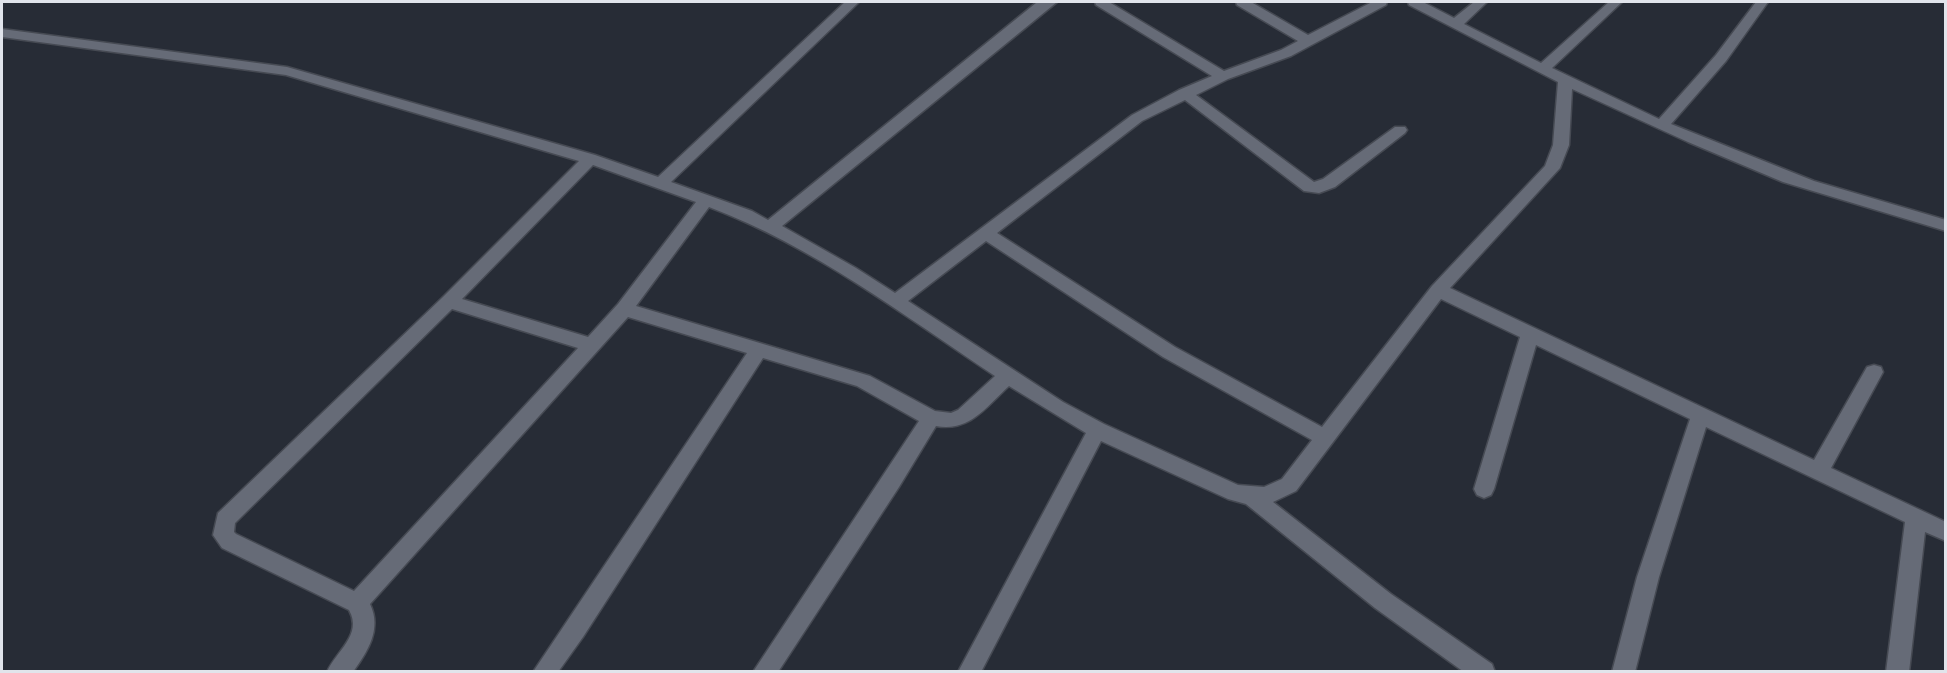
<!DOCTYPE html>
<html>
<head>
<meta charset="utf-8">
<style>
  body { margin:0 }
  #map { position:relative; width:1947px; height:673px; overflow:hidden; background:#272c36; font-family:Rubik,sans-serif }
  canvas { display:block }
  .frame { position:absolute; inset:0; border:3px solid #e1e4eb; pointer-events:none }
</style>
</head>
<body>
<div id="map">
<canvas width="1947" height="673"></canvas>
<div class="frame"></div>
</div>
<script>
const g = document.querySelector('canvas').getContext('2d');
g.lineJoin = 'round';
function stroke(path, color, width, dash) {
  g.strokeStyle = color;
  g.lineWidth = width;
  g.lineCap = dash ? 'butt' : 'round';
  g.setLineDash(dash || []);
  g.stroke(path);
}
function paint(path, color) {
  g.fillStyle = color;
  g.fill(path, 'evenodd');
}
const minor = new Path2D(`
  M845,2H859L671,182L752,211L768,220L1036,3L1057,2L782,226L856,268L895,293L1132,115L1179,90L1212,76L1096,5L1095,2H1109L1224,71L1281,50L1298,41L1237,5L1236,2H1251L1308,35L1372,2H1387L1386,5L1291,56L1228,79L1196,95L1314,182L1323,179L1395,127H1405L1407,130L1405,133L1335,187L1319,193L1304,191L1185,100L1142,121L997,233L1175,347L1322,427L1432,286L1545,166L1553,145L1558,82L1409,5L1408,2H1423L1454,18L1474,2H1487L1464,24L1541,63L1609,2H1622L1552,68L1659,119L1716,55L1756,2H1768L1726,61L1671,124L1814,181L1946,220V231L1783,182L1688,142L1572,89L1569,145L1560,168L1450,288L1814,460L1867,367L1874,365L1881,367L1883,372L1831,468L1946,522V541L1925,532L1909,672H1886L1905,522L1706,427L1659,577L1635,672H1612L1637,577L1690,419L1536,345L1494,489L1491,495L1484,498L1477,495L1474,489L1520,337L1441,299L1296,491L1273,502L1391,594L1492,664L1495,672H1464L1375,608L1246,504L1228,499L1101,441L981,672H958L1086,433L1009,386C986,407 970,432 936,426L899,487L778,672H753L919,421L857,386L763,358L583,637L558,672H533L747,353L628,317L370,604C382,629 368,651 353,672H327C336,651 363,635 349,610L222,548L213,535L218,513L443,297L579,161L286,75L2,37V29L287,67L595,155L658,177ZM593,165L696,202L618,304L588,337L462,299ZM709,207C813,246 903,315 995,376L958,410L951,413L935,411L870,376L636,306ZM986,241L1163,357L1312,440L1282,479L1264,487L1238,485L1104,424L1063,402L908,301ZM452,309L578,348L354,591L236,534L234,532L235,523Z`);
stroke(minor, '#464a53', 3);
paint(minor, '#666b77');
</script>
</body>
</html>
